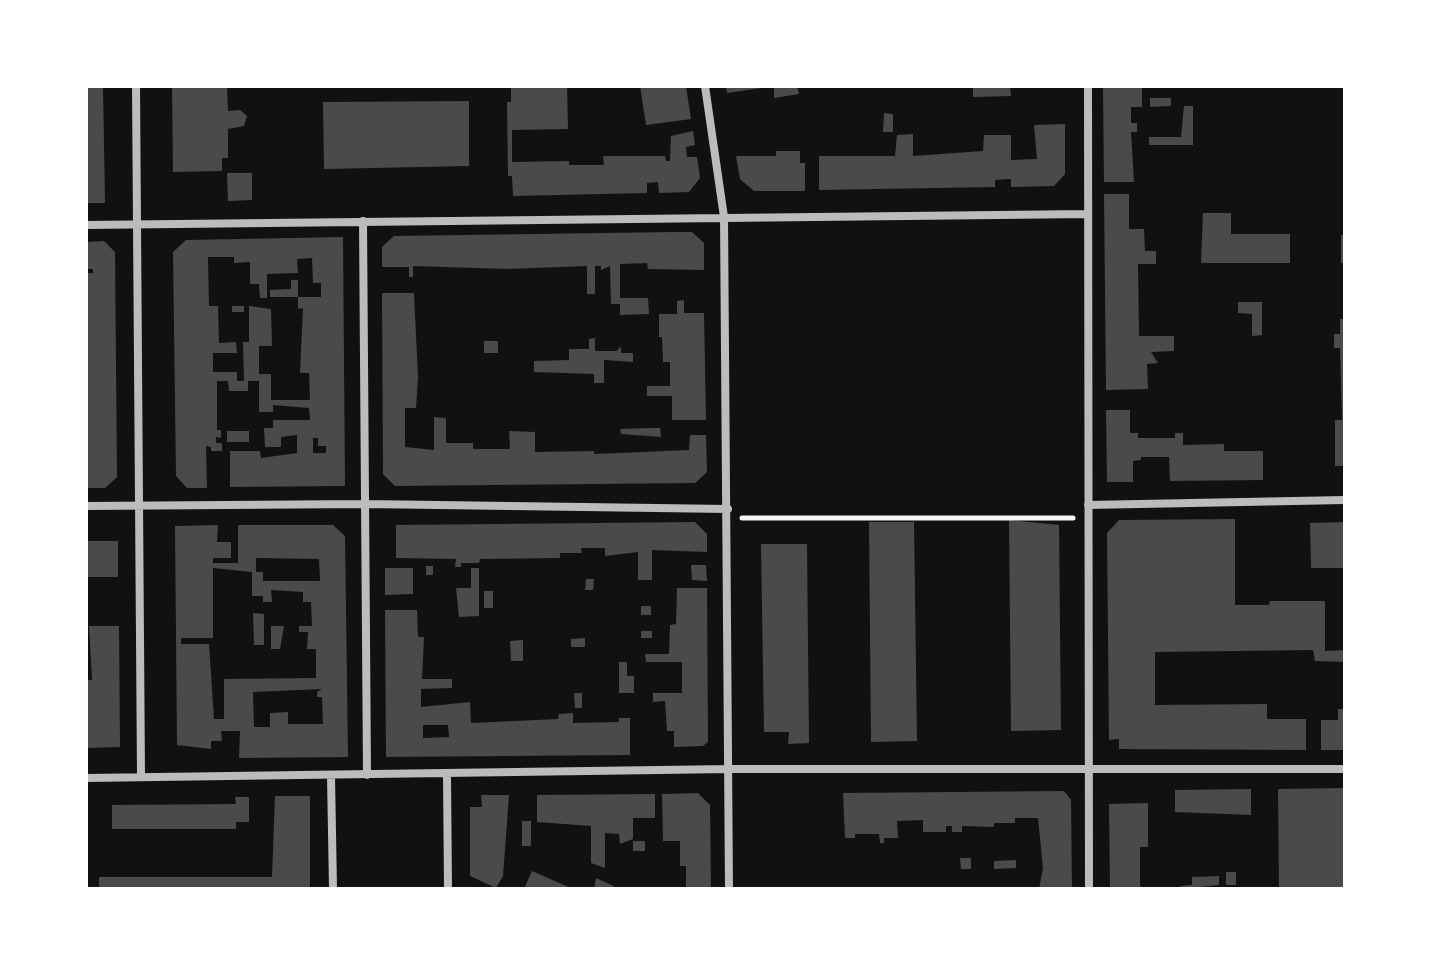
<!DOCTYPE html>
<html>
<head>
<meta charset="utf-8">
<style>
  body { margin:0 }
  #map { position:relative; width:1431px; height:975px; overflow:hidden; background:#111; font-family:Helvetica,sans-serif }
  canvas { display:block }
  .frame { position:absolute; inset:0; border:88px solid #fff; pointer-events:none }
</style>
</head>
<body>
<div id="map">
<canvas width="1431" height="975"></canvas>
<div class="frame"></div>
</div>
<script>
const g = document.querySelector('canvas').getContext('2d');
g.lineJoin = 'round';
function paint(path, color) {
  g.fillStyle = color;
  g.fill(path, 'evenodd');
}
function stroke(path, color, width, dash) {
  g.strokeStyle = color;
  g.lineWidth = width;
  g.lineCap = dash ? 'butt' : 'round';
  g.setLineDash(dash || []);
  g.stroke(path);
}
const building = new Path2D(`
  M86,86H103L105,203H86Z
  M172,86H227L228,111L240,110L247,116L244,126L228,129V158H222V171L173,172Z
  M567,86L568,129L512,130V162L569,161V165H604L603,156H665L666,161H670L671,136L693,131L695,145L686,147L687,157H697L700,178L689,192L659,193L658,182L647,183V193L513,196L512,176H508L507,102H511V88Z
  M640,86H686L691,119L646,125Z
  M726,86H762V88L727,93Z
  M774,86H797L799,94L774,98Z
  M1103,86H1142V107H1131V123H1137V132H1131L1134,182H1104Z
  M1010,87L1011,96L973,97V88Z
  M1150,98H1171V106L1150,107Z
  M469,101V166L324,169L323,102Z
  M1184,106H1193V145H1149V137H1181Z
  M884,113L893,114V132H883Z
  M1065,124V174L1054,186L1011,187V179L995,180V187L819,190V156H895L897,135L913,134V156L983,151L984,135H1011V160L1037,159L1034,125Z
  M776,151H800V163H805V191H754L740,179L736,156H776Z
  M227,173H252V200L228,201Z
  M1104,194H1129V229H1144L1145,251H1156V264H1138L1139,336H1174V351L1151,352L1158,363L1147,364L1148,389L1106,390Z
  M1203,213H1231V234H1290V263H1201Z
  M674,232H692L704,243V270L648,269L647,263L620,264V298H648L649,314L620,315V304H611L610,266L601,270V266H595V294H587V266L507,269L413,266V277H409V267H382V247L394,236Z
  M1341,235H1345V263H1341Z
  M343,237L345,486L230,487V451H260L261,458L297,453V435L281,437V447H265L264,428H273V420H310L309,408L273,405V412H259V381H248V391H229L228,381H217V430H221V438L216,437V443H222V451H211V447L206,446L207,488H187L176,476L173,252L186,240ZM208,257H234V263L250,262V284H259L260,298H267V274L298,273L297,259L312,258L313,283H321V297H298V309L303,308L300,373H309L310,400H271V374H259V346H272L271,309L249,306V342H243L244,381H237V372H213V353H237L236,342L219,343L218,306H209ZM313,438H318V446H326V453H313Z
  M104,241L115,252L117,477L105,488H86V273H93V269H86V242Z
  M291,280H298V297H270V290L291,289Z
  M382,293H414L418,377L416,408H405V447L434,450V417L446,418V443H473V449H510L509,431L535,432V452L594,451V454L689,450L690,435H706L707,472L695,483L395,486L383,474Z
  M684,300V313H704L706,420H672V396H647V386H670V362H663L662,337H659V314H677V301Z
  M1238,302H1262V335L1252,336V314L1238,313Z
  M232,306H244V312H232Z
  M1340,319H1345V466H1335V420H1342L1340,348H1334V334H1340Z
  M595,338V351H617L621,346V353H633V362L604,360V383H594V374L534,372V361L569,360V349H589V339Z
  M484,341H498V353H484Z
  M1106,410H1130V433H1138V438H1175V433H1183V445L1224,444V451H1263V480L1170,481L1169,457H1141V460L1133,461V482H1107Z
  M650,428H660L661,437L621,434L620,429Z
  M227,431H249V442H227Z
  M1235,519V605H1269L1270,601H1325V651L1345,650V662L1315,661L1313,650L1155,652V705L1267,704V719H1306V750L1119,749V739L1109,740L1107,533L1119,520Z
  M1009,520L1059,525L1061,730L1011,731Z
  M695,522L707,534V552L652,550V580H638V552L605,556V548H581L582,553H560V558L480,559L479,563H461V567H455L456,559L396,558V525Z
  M869,522H914L917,741L871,742Z
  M1345,522V568H1311L1310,523Z
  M218,525L217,542H231V558H213V563H238V525H333L345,536L348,757L239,758L240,731H221L222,741H211V749L177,745L175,526ZM256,558L319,559L320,581H263V572H256ZM213,568L252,572V596H263V602H272L271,590L303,592V602H311L312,626H299V632H308L307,649H316V678L224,679V719H214L209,644H181V638H213ZM322,689L317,692V697H322L323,724H288V712L270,713V727H254L253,692Z
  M86,541H118V577H86Z
  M761,544H807L809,743L788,744L789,732H764Z
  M691,565H706L707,581L692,580Z
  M426,566H433V575H426Z
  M385,568H413V594L385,595Z
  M471,568H479V616L459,617L456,588H471Z
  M586,579H594L593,590H585Z
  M677,588H707L708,742L703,746L674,747V731H667L665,701L653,702V693H682V662H646L645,654H669L670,625L676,624Z
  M484,591H493V608H484Z
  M641,606H651V615H641Z
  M385,610H417L418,637H424L422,679H452V688L421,689V707L470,702L471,723L558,719L559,714L573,713V723L619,722V718H630V755L386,757ZM423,725H448L449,737L423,738Z
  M253,613L264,614V645H254Z
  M89,626H119L120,747L87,748L86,680H92Z
  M271,626H284L280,649H271Z
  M641,631H652V638H641Z
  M585,638V647H571V639Z
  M523,640V661H511L510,641Z
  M619,662H627V676H634V693H619Z
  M574,693H582V708H575Z
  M1338,709H1345V750H1321V720H1338Z
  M1345,788V889H1279L1278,789Z
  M1251,789V815L1175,812V790Z
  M1064,791L1071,800L1072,889H1039L1043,868L1038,818H1015V823H994V827L962,826V832H952V826H946V832H923V820L897,821L898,838H884V843H880L879,834H855V838H845L843,793Z
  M698,793L710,805L711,889H686V866H680V841H663L662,794Z
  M655,794V818H633V839L620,844L619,834L605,833V868L591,863V826L537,822V795Z
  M481,795H509L503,876L496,888L470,876V807H482Z
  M275,796H310V889H99V877H272Z
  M235,797H249V822H236V829H112V805L236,804Z
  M1148,803V847H1140V886L1145,889H1110L1109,804Z
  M522,821H531V846H522Z
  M633,841H645V851H633Z
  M960,858H971V869H961Z
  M1016,860V868L994,869V861Z
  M532,871L564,885L573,889H524Z
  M1226,872H1236V885H1226Z
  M1219,876V885L1180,889V886L1192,885V877Z
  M596,878L614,886L612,889H594Z`);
const path = new Path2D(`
  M742,518H1073`);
const minor = new Path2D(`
  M136,86L141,777
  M705,86L724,217L729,889
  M1088,86L1089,889
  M363,221L367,775
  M86,225L1088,214
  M1088,505L1345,500
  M86,506L365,504L728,509
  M447,774L448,889
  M331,776L333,889
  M86,778L730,769H1345`);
paint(building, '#4a4a4a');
stroke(path, '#f5f5f5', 5);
stroke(minor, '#bcbcbc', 8);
</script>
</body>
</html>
